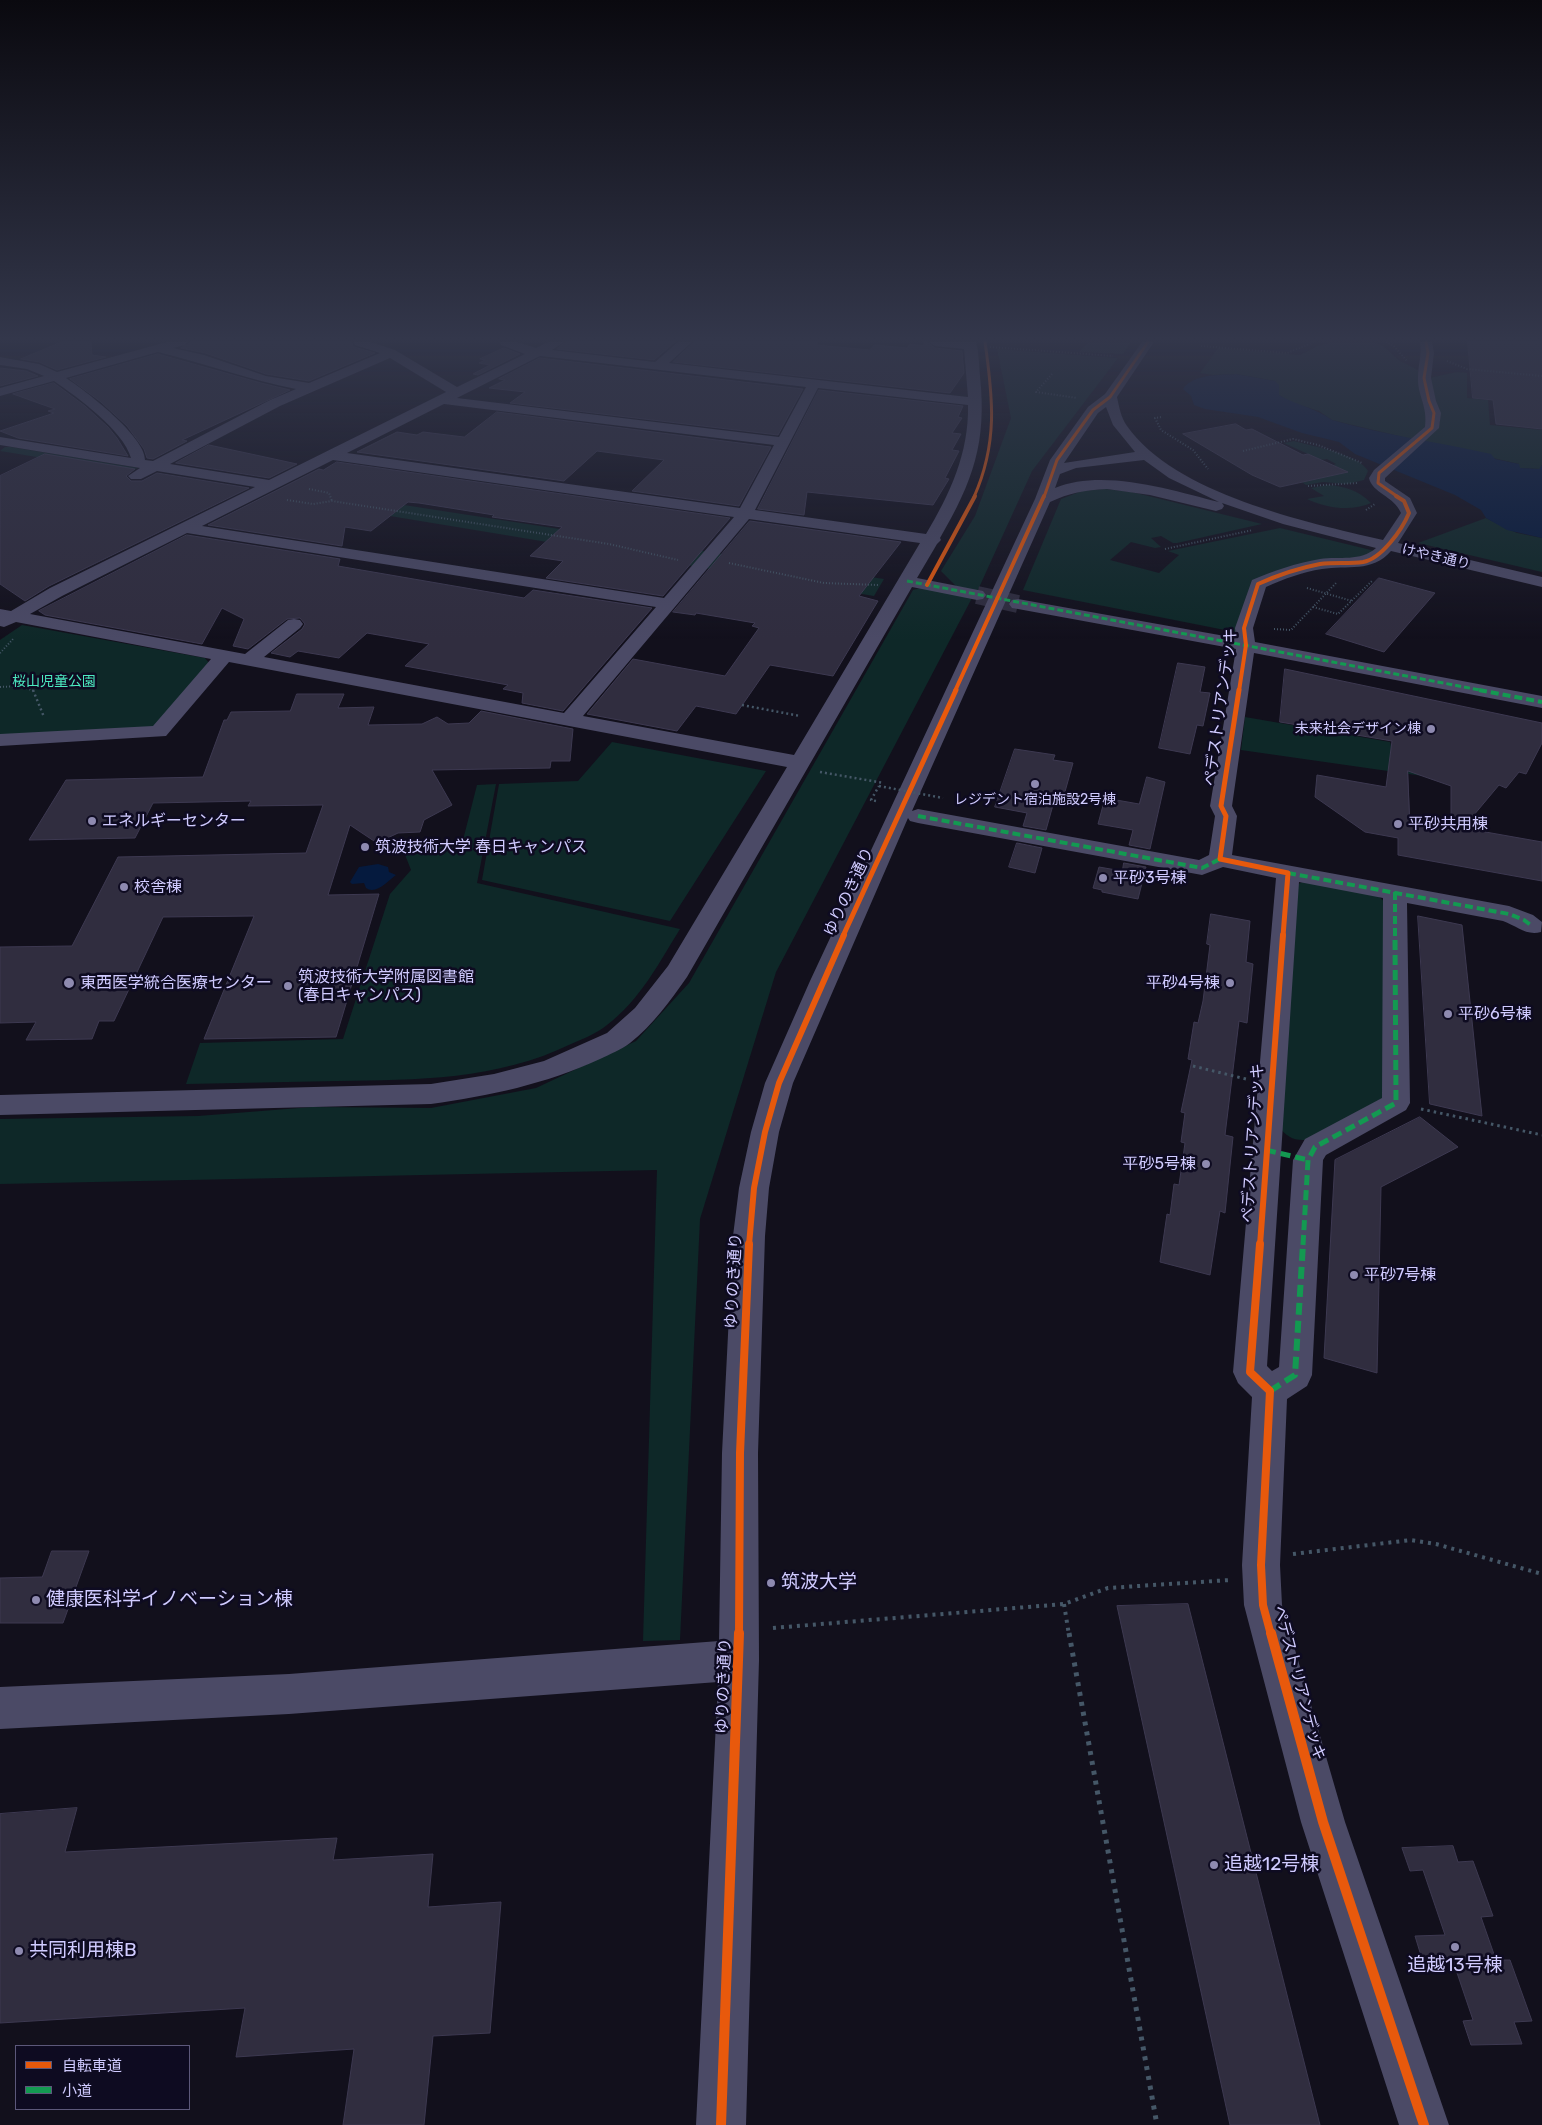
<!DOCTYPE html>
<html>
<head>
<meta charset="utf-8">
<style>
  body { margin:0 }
  #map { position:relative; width:1542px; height:2125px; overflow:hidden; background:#12101c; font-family:Rubik,"Noto Sans JP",sans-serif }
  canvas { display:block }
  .legend { position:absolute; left:15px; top:2045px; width:175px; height:65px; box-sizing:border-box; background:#0e0b21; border:1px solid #5c587a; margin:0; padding:6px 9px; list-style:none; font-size:15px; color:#d0cbff }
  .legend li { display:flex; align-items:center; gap:10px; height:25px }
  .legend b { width:25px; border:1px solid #5c587a }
</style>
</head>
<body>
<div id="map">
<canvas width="1542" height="2125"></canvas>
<ul class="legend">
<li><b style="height:6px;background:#e8590c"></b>自転車道</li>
<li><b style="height:6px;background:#139951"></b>小道</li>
</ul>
</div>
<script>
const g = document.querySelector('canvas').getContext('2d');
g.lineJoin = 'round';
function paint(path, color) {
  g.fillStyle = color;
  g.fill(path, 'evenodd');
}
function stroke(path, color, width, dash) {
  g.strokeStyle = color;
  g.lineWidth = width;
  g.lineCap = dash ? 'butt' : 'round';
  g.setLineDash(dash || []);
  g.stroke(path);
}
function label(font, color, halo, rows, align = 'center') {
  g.font = font + ' Rubik,"Noto Sans JP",sans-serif';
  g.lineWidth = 5;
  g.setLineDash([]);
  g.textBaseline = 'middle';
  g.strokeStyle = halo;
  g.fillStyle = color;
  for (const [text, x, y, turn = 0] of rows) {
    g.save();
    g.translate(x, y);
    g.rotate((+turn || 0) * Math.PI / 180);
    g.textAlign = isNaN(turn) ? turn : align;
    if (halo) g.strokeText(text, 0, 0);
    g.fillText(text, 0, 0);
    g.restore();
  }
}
const green = new Path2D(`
  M1089,342H1131L1123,354L1079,352Z
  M1334,342H1372L1383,346L1400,361L1418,370L1423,404L1429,413L1427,426L1411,439L1332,420L1319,411L1290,402L1279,395L1275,381L1236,374L1213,375L1200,373L1218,348L1300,355L1318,346Z
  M997,349L1118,358L1032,471L977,592L959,589L941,571L975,516L1011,418Z
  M1457,372L1467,373V398L1488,400L1490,425L1542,430V465L1540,469L1519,468V464L1424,442L1440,422L1429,378Z
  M1294,441C1312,446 1358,454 1368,471L1364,480L1347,484L1323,482L1306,485L1302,482L1347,472L1333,465L1336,464L1327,459L1321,460L1284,443Z
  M5,447H11L138,468L128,472L0,451Z
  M1327,485C1344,486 1358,490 1371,503C1351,512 1326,508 1307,499L1324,496L1311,488Z
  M287,487L884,579L874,596L269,496Z
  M1105,489L1132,492L1262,524L1177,543H1173L1161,536L1151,538L1161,547L1155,548L1131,542L1110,560L1159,573L1179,555L1168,551L1280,528L1375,551L1370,556L1262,578L1235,632L1023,590L1061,499L1082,491Z
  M1486,518L1517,533L1542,538V572L1418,543Z
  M920,588L973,596L776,972L700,1219L680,1640L643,1641L657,1170L0,1184V1119L198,1116L312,1107L431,1108L536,1088L636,1041L689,983L913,590Z
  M22,625L205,658L209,663L156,726L148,729L0,736V640Z
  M1245,717L1390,742L1391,746L1441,755L1423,776L1241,750Z
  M612,742L766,771L670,921L482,880L499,784L578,781Z
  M496,784L477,883L680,929C659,963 640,1000 607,1025C597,1033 583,1039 571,1044C497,1080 417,1080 337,1081C287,1082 236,1083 186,1084L200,1043L343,1039L390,894L411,870L402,847L463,840L477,785Z
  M1304,881L1378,896L1387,904L1388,1097L1313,1139C1297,1142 1287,1139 1278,1125L1295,886Z`);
const water = new Path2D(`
  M1236,374L1275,381L1279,385V395C1296,405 1316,408 1332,420C1385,435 1438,442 1491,454L1495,459L1519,464L1520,468L1539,469L1542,465V538L1507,530L1486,518L1481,510L1455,495L1355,454L1339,442L1302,433L1258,417L1205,409L1194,405L1191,396L1183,389C1193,374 1219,375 1236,374Z
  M378,864L388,867L389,872L396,875C388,881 376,895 366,888L364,883L352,884L350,882L359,867Z`);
const building = new Path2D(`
  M62,342H91L92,355L106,357L57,370L39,362L21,359Z
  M192,342H351L354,347L375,353L309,381L266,374L205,353L181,348Z
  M566,342H675L654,360L557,349Z
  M694,342H818L816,345L870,350L874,345L907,348L910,344L924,346V342H927L935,348L962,351L964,373L950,393L673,362Z
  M1468,342H1542V429L1496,424L1493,400L1473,398Z
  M504,348L520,354L478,375L473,374L490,365L479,363L485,360L480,359Z
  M158,354L261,383L290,390L182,440L187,441L153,459L147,458L144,449L127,426L101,402L70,379Z
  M540,358L803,389L778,435L510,403L525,392L489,388L505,380L499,379Z
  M0,368L26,371L38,376L0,386Z
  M54,383L85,406L108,427L117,438L128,456L18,438L0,431L54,413L48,411L55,409L13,394Z
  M819,390L963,406L958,417L962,418L952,433L961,434L952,450L959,451L945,478L949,479L933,505L807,492L804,515L758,509Z
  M497,412L771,447L739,506L632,491L664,460L597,451L564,481L357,452L397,432L417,435L423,432L464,437Z
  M1236,424L1246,430L1252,429L1303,455L1308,454L1348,472L1280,487L1252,475L1183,434Z
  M209,445L265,457L297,464L269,478L176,463Z
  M45,454L135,469L126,476L131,481H142L157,473L249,488L49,586L25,601L0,584V476Z
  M337,462L730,518L663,596L546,578L563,561L530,556L562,527L492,517L494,515L419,503L408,502L371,531L345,527L342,546L208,525L319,469L323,470Z
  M750,521L901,542L859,596L878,601L833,676L770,665L736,714L696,706L677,731L587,714L633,659L725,676L759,628L752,626L755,623L696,613L695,615L673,612Z
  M187,535L340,559L338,566L524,598L533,590L652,608L563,711L522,703L523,693L503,689L508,685L405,666L429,644L367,633L339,658L298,651L290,657L271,653L302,629L305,624L300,618L287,619L248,649L233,646L244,619L222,608L202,644L45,615L39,611Z
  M1379,578L1435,593L1384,652L1326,634Z
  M1178,663L1205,667L1200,692L1210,693L1203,726L1197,725L1190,754L1159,748Z
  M1285,669L1542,723V743L1526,774L1519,772L1506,788L1499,785L1463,828L1542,842V881L1398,855V838L1365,832L1315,797L1317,775L1386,787L1392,741L1280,722ZM1408,771L1451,786V826L1410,819Z
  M297,694H344L338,708L374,707L368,725L422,724L437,717L448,724L469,723L481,711L573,729L570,761H551L550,768L432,770L452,805L424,820L420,832L398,833L377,843L350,825L328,895L379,894L336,1037L204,1039L254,916L163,917L114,1021H99L92,1039L26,1040L36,1022L0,1023V947L72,946L118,857L306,853L323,805L248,806L251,801L153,803L135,838L29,840L66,780L203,777L224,720H227L231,712L290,711Z
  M1015,749L1055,755L1053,760L1073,763L1061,806L1053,805L1046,830L1023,826L1027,813L995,807Z
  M1147,777L1165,782L1150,849L1129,845L1133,830L1098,824L1105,798L1139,804Z
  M1017,843L1042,848L1035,873L1009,867Z
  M1124,863L1146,867L1138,899L1102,892V890L1093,888L1099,867L1122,871Z
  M1211,914L1250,921L1246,962L1253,964L1247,1023L1239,1021L1225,1135L1233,1137L1225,1213L1220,1211L1210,1275L1160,1262L1167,1214L1170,1215L1174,1184L1179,1185L1185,1143L1181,1142L1185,1113L1181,1112L1192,1060L1188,1059L1194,1022L1198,1023L1203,1001L1210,945L1207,944Z
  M1418,916L1462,925L1482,1116L1430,1104Z
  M1420,1117L1458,1147L1381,1187L1377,1373L1324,1358L1335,1160Z
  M52,1551H89L63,1623H0V1578L42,1577Z
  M1188,1604L1320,2125H1230L1117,1606Z
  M77,1808L65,1852L337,1838L333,1860L433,1854L428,1907L501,1902L490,2033L433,2036L424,2125H343L354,2049L236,2057L245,2008L0,2023V1814Z
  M1453,1846L1458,1862L1473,1861L1493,1916L1481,1917L1496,1960H1510L1532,2021L1514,2022L1522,2044L1471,2045L1463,2021L1473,2020L1452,1958L1422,1959L1415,1936L1445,1935L1423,1870L1410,1871L1402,1848Z`);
const minorTunnel = new Path2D(`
  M977,595L1018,604`);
const pathFar4 = new Path2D(`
  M1386,342L1393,345L1407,361
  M1201,346L1287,353L1314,342
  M990,347L1113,356
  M1447,361L1467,369L1542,376
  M1052,374L1036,392L1077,398
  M1161,417L1155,418L1161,430L1193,450L1208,469
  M1243,451L1293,439L1318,445L1362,463
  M1308,486L1357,483
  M309,489L329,493L332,501
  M287,500L313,504L332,501L609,544L678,560
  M1366,510L1375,504
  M1165,549L1253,530
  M729,563L824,583L878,585
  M1307,588L1352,601
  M1313,607L1338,614L1373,580
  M1274,629L1291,630L1336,583
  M0,653L13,639
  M0,687L21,686L34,691`);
const pathFar3 = new Path2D(`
  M33,690L44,717
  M742,705L800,716
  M820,772L884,783
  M876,801L871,800L879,786`);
const pathFar2 = new Path2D(`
  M1193,1066L1246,1079
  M1421,1109L1542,1135`);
const pathFar1 = new Path2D(`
  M1293,1554L1411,1540L1436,1544L1542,1574
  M1064,1604L1069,1635
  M773,1628L1064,1604L1108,1588L1230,1580`);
const path = new Path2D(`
  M1069,1633L1157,2125`);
const minor = new Path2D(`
  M167,342H187L185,345L173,348L204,355L266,376L309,383L380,353L355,345L353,342H371L395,350L457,387L525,354L501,345L499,342H517L536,348L548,342H564L552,350L655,362L678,342H692L669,363L968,397L964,349L935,346L929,342H976C979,352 979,365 980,376C987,443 973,481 940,538L941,540L937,544L917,578L983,591L986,595L983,599L977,600L912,587L687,977C670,1001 653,1025 630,1043C621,1050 610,1054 600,1059C546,1084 489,1096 431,1104L0,1115V1095L431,1084L494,1074L544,1061L607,1033L635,1008L668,966L787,767L229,662L166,736L0,746V734L153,726L211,659L16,622L4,627L0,626V609L11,611L50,588L255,487L157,471L141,479H131L128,476L140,468L0,445V437L131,458C123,430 77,397 54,381L0,396V388L44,376L27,369L0,365V357L39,364L57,372ZM158,352C204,363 249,380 296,389L270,400L153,461L145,460C146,437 85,390 66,378ZM540,356L806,387L779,437L457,398ZM390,358L446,392L269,480L170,464L280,406ZM818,388L968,405C969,453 950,494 926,534L755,510ZM444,404L774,445L740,508L347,453ZM333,460L734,517L664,598L202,526ZM749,519L920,543L794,755L583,716ZM187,533L656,607L564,713L264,657L300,628L303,624L300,620L294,619L288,620L245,654L30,614L62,596Z
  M1142,342H1154L1117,397C1119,406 1121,418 1127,426C1175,494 1305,522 1383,540L1401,513C1394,496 1372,493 1369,478L1374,470L1425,427C1428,406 1417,395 1418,377C1418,365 1422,355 1420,342H1432L1434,353L1431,378L1436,401L1441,413L1439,428L1385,478V481L1410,498L1417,513L1398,543L1542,577V587L1391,551C1372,573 1347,565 1322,569C1302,572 1284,579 1266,587L1253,628L1255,642L1542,696V708L1254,653L1232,806L1237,816L1232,855L1509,906L1533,915L1542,922L1541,932C1526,936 1517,926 1503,921L1407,903L1410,1103L1406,1110L1326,1155L1323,1160L1312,1375L1307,1386L1287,1399L1280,1565L1282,1605L1345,1822L1449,2125H1399L1301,1822L1244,1605L1242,1565L1252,1397L1238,1383L1233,1372L1276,878L1223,867L1202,875L918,823L910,821L908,818L793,1083L779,1132L769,1188L765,1236L758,1453L759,1660L746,2125H696L718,1682L289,1714L0,1729V1687L289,1674L719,1641L722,1453L733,1236L739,1188L751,1132L765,1083L810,981L1035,499L1050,460L1088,407L1105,394ZM1106,407L1113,425L1135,452L1064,463L1098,413ZM1144,460L1169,478L1219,502C1171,490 1103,468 1055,488L1060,474L1076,468ZM1107,489L1150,495L1216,511L1222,509L1224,506L1222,503L1283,524L1376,548C1360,562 1340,556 1320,559C1296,563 1273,571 1252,580L1235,628L1236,638L1018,599L1012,600L1009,604L1012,608L1018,609L1236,649L1210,806L1215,816L1209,855L1199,860L918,809L912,811L1050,502C1069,493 1085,490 1107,489ZM1299,882L1383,898L1382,1098L1305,1139L1293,1160L1279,1367L1272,1371L1267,1366Z`);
const pathBridge = new Path2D(`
  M879,786L943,798`);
const quietFar3 = new Path2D(`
  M907,581L1485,691`);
const quietFar2 = new Path2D(`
  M1479,690L1542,702
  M918,816L1202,868L1220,859
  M1288,873L1509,914L1524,920L1532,926
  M1395,892V936`);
const quietFar1 = new Path2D(`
  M1266,1150L1308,1160
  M1303,1245L1308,1160L1315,1147L1396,1103L1395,935`);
const quiet = new Path2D(`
  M1270,1391L1295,1375L1303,1244`);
const cyclewayFar5 = new Path2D(`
  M974,497C998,443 993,398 985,342
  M1044,497L1057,460L1093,410L1110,397L1148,342
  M1398,497L1378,483L1379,473L1432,428L1434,413L1429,401L1424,378L1428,353L1426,342`);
const cyclewayFar4 = new Path2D(`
  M927,585L975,496
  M955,691L1044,496
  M1239,691L1246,645L1244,628L1258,584C1278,575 1299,568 1320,564C1335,562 1349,564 1363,562C1381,559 1402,530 1409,513L1404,501L1396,496`);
const cyclewayFar3 = new Path2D(`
  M1239,690L1221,806L1226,816L1220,859L1288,873L1283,936
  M843,936L956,690`);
const cyclewayFar2 = new Path2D(`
  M749,1245L754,1188L765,1132L779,1083L844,935
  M1260,1245L1283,935`);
const cyclewayFar1 = new Path2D(`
  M1260,1244L1250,1372L1270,1391L1261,1565L1263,1605L1271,1635
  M739,1635L740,1453L749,1244`);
const cycleway = new Path2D(`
  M1271,1633L1323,1822L1424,2125
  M721,2125L739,1633`);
const markers = [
  [1431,729,5,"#8e8ab0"],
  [1035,784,5,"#8e8ab0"],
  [92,821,5,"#8e8ab0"],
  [1398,824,5,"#8e8ab0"],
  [365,847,5,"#8e8ab0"],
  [1103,878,5,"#8e8ab0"],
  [124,887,5,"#8e8ab0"],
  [69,983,6,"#8e8ab0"],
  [1230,983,5,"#8e8ab0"],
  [288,986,5,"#8e8ab0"],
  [1448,1014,5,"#8e8ab0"],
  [1206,1164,5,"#8e8ab0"],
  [1354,1275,5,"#8e8ab0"],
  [771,1583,5,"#8e8ab0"],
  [36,1600,5,"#8e8ab0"],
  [1214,1865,5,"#8e8ab0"],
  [1455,1947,5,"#8e8ab0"],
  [19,1951,5,"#8e8ab0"]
];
const farStreetnames = [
  ["けやき通り",1436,557,13]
];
const farParknames = [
  ["桜山児童公園",54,682]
];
const farPoinames = [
  ["未来社会デザイン棟",1421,729],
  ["レジデント宿泊施設2号棟",1035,800,"center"]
];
const streetNames = [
  ["ペデストリアンデッキ",1221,707,-82],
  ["ゆりのき通り",849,892,-65],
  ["ペデストリアンデッキ",1253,1143,-86],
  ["ゆりのき通り",734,1281,-87],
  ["ペデストリアンデッキ",1299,1683,75],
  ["ゆりのき通り",724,1686,-88]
];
const poiNames = [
  ["エネルギーセンター",102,821],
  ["平砂共用棟",1408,824],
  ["筑波技術大学 春日キャンパス",375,847],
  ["平砂3号棟",1113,878],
  ["校舎棟",134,887],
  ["筑波技術大学附属図書館",298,977],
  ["(春日キャンパス)",298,995],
  ["東西医学統合医療センター",80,983],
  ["平砂4号棟",1220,983,"right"],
  ["平砂6号棟",1458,1014],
  ["平砂5号棟",1196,1164,"right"],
  ["平砂7号棟",1364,1275]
];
const nearPoinames = [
  ["筑波大学",781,1583],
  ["健康医科学イノベーション棟",46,1600],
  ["追越12号棟",1224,1865],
  ["共同利用棟B",29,1951],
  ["追越13号棟",1455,1966,"center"]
];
paint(green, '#0e2828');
paint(water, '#051a3e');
paint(building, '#302d3f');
stroke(building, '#3d3951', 1);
stroke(minorTunnel, '#2e2c3e', 18, [18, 9]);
stroke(pathFar4, '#455767', 2, [1, 2]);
stroke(pathFar3, '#455767', 2.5, [2, 3]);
stroke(pathFar2, '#455767', 3, [2.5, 4]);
stroke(pathFar1, '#455767', 4, [3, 5]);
stroke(path, '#455767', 5, [4, 6]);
paint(minor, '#4b4a66');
stroke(pathBridge, '#455767', 2.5, [2, 3]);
stroke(quietFar3, '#139951', 3, [6, 3]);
stroke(quietFar2, '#139951', 4, [8, 4]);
stroke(quietFar1, '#139951', 5, [10, 5]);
stroke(quiet, '#139951', 6, [12, 6]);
stroke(cyclewayFar5, '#e8590c', 3);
stroke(cyclewayFar4, '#e8590c', 4);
stroke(cyclewayFar3, '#e8590c', 5);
stroke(cyclewayFar2, '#e8590c', 6);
stroke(cyclewayFar1, '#e8590c', 8);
stroke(cycleway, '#e8590c', 10);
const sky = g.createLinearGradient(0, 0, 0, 640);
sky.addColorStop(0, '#0a090f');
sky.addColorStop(0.53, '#33374b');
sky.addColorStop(1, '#33374b00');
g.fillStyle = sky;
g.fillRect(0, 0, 1542, 640);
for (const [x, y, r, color] of markers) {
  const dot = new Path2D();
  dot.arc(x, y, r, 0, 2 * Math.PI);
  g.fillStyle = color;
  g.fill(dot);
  stroke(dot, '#0e0b21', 2);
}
label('14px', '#d0cbff', '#0e0b21', farStreetnames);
label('14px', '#4ceac0', '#0e0b21', farParknames);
label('14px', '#d0cbff', '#0e0b21', farPoinames, 'right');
label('16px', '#d0cbff', '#0e0b21', streetNames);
label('16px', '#d0cbff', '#0e0b21', poiNames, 'left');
label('19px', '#d0cbff', '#0e0b21', nearPoinames, 'left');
</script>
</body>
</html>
